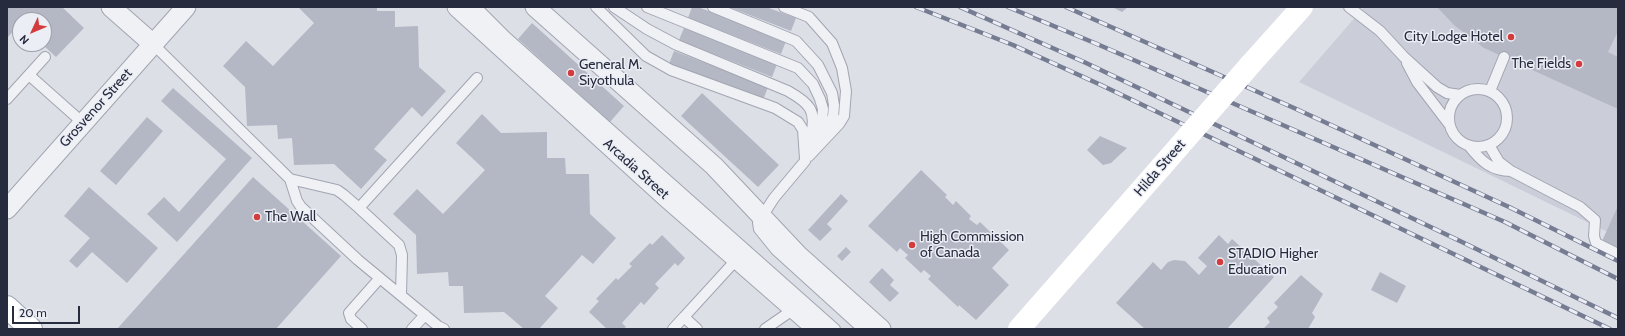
<!DOCTYPE html>
<html>
<head>
<meta charset="utf-8">
<style>
  body { margin:0 }
  #map { position:relative; width:1625px; height:336px; overflow:hidden; background:#dddfe7; font-family:Cabin,sans-serif }
  canvas { display:block }
  .frame { position:absolute; inset:0; border:8px solid #262b3e; pointer-events:none }
  .north { position:absolute; left:12px; top:12px; width:40px; height:40px; box-sizing:border-box; background:#eceef5; border:1px solid #9da0ac; border-radius:50%; rotate:226deg; font-size:11px; font-weight:700; line-height:16px; text-align:center; color:#262b3e }
  .north::after { content:''; display:block; margin:auto; width:14px; height:18px; background:#d23c3d; clip-path:polygon(50% 0,100% 100%,50% 72%,0 100%) }
  .scale { position:absolute; left:12px; top:306px; width:68px; height:18px; box-sizing:border-box; border:2px solid #262b3e; border-top:0; padding-left:5px; font-size:12px; line-height:14px; white-space:nowrap; color:#262b3e; -webkit-text-stroke:3px #eceef5; paint-order:stroke }
</style>
</head>
<body>
<div id="map">
<canvas width="1625" height="336"></canvas>
<div class="frame"></div>
<div class="north">N</div>
<div class="scale">20 m</div>
</div>
<script>
const g = document.querySelector('canvas').getContext('2d');
g.lineJoin = 'round';
function paint(path, color) {
  g.fillStyle = color;
  g.fill(path, 'evenodd');
}
function stroke(path, color, width, dash) {
  g.strokeStyle = color;
  g.lineWidth = width;
  g.lineCap = dash ? 'butt' : 'round';
  g.setLineDash(dash || []);
  g.stroke(path);
}
function label(font, color, halo, rows, align = 'center') {
  g.font = font + ' Cabin,sans-serif';
  g.lineWidth = 3;
  g.setLineDash([]);
  g.textBaseline = 'middle';
  g.strokeStyle = halo;
  g.fillStyle = color;
  for (const [text, x, y, turn = 0] of rows) {
    g.save();
    g.translate(x, y);
    g.rotate((+turn || 0) * Math.PI / 180);
    g.textAlign = isNaN(turn) ? turn : align;
    if (halo) g.strokeText(text, 0, 0);
    g.fillText(text, 0, 0);
    g.restore();
  }
}
const built = new Path2D(`
  M1364,7H1618V237L1299,82Z`);
const building = new Path2D(`
  M7,7H62L84,28L56,57L42,44H44V20H20V24L7,38Z
  M298,7H377V11H395V27L418,26L419,67L446,91L422,117L412,107L374,149L387,160L361,189L334,164L294,165L292,138L278,139L277,125L247,126L245,87L223,66L246,41L273,66L314,23Z
  M692,7H698L786,41L781,54L688,18Z
  M729,7H766L796,18L791,31Z
  M1112,7H1128L1122,12Z
  M1437,7H1618V31L1608,52L1618,57V109L1484,48L1454,25Z
  M532,23L624,106L610,122L518,39Z
  M684,28L777,64L772,77L679,40Z
  M674,51L768,87L763,100L669,64Z
  M173,88L252,158L177,242L147,214L164,197L179,212L226,159L161,101Z
  M702,93L779,165L758,187L681,116Z
  M482,114L501,133L547,132V158H565L566,174H589L590,214L616,238L593,264L582,255L545,296L558,308L539,329H524L504,312L464,313L463,286H449L448,272L417,274L416,235L393,214L417,189L443,214L485,170L456,143Z
  M147,117L163,131L116,185L100,171Z
  M1100,136L1127,148L1111,163L1103,165L1087,150Z
  M921,170L947,195L945,197L953,205L956,201L971,216L969,219L977,225L980,222L1009,250L992,268L1009,285L976,320L959,305L958,307L928,279L931,276L924,270L921,273L905,258L908,255L900,248L897,252L868,226Z
  M253,177L341,256L276,329H117Z
  M89,187L158,248L127,283L92,252L77,268L69,261L90,238L64,216Z
  M841,194L848,201L827,224L832,229L820,241L808,230Z
  M1618,206V249L1602,241Z
  M662,235L685,258L678,266L675,263L655,284L659,288L644,305L641,302L622,323L626,327L623,329H607L589,312L599,301L596,299L616,278L618,280L632,266L629,264L650,243L652,245Z
  M1219,235L1228,244L1232,239L1274,277L1227,329H1145L1116,303L1153,262L1161,270L1168,262L1174,260L1185,261L1199,275L1207,266L1198,258Z
  M846,247L851,252L842,261L837,256Z
  M882,268L894,280L890,285L899,293L890,302L869,282Z
  M1380,272L1406,286L1397,303L1371,290Z
  M1301,275L1323,294L1312,313L1315,317L1308,329H1263L1270,322L1267,318L1278,307L1274,303Z`);
const lane = new Path2D(`
  M476,7L506,37L835,329
  M596,7L646,56L671,70L775,108L798,122L803,130L805,159
  M614,7L647,29L677,45L788,91C809,103 817,110 811,135
  M647,7L798,68L813,84L820,99L823,109L822,120L805,161L774,198L758,223L759,229L776,250L863,329
  M713,7L796,41L818,65L832,93L834,105L833,117L820,137
  M784,7L809,17L832,43L842,68L846,91L844,116L839,124L809,156
  M1349,7L1380,31L1404,57L1437,87L1447,93L1460,95
  M153,44L290,179L337,190L344,195L359,208
  M1407,63L1417,82L1449,124
  M29,75L83,123
  M1449 118a29 29 0 1 1 58 0a29 29 0 1 1-58 0Z
  M1490,91L1504,57
  M7,99L45,57
  M1489,145L1499,162L1511,171L1580,207L1595,220L1594,236L1596,243L1618,254
  M1469,146C1481,161 1491,171 1511,171
  M290,179L297,201L301,207L358,260L438,326L444,329
  M401,295L402,255L399,245L359,208L477,78
  M684,317L737,259
  M362,329L351,319L349,313L379,279
  M412,329L425,315
  M673,329L684,317L697,329
  M765,329L794,309`);
const street = new Path2D(`
  M111,7L153,44
  M457,7L667,198L817,329
  M535,7L714,166L798,255L881,329
  M7,209L186,7`);
const secondary = new Path2D(`
  M1250,65L1302,7
  M1019,329L1162,166`);
const primary = new Path2D(`
  M7,307L31,329`);
const rail = new Path2D(`
  M916,7L1013,45L1101,85L1610,329
  M960,7L1084,62L1460,241L1618,318
  M1008,7L1097,44L1505,222L1618,279
  M1066,7L1294,108L1509,207L1618,261`);
const secondaryBridge = new Path2D(`
  M1162,166L1250,65`);
const markers = [
  [1511,37,4,"#d23c3d"],
  [1579,64,4,"#d23c3d"],
  [571,73,4,"#d23c3d"],
  [257,217,4,"#d23c3d"],
  [912,245,4,"#d23c3d"],
  [1220,262,4,"#d23c3d"]
];
const poiNames = [
  ["City Lodge Hotel",1503,37,"right"],
  ["The Fields",1571,64,"right"],
  ["General M.",579,65],
  ["Siyothula",579,81],
  ["The Wall",265,217],
  ["High Commission",920,237],
  ["of Canada",920,253],
  ["STADIO Higher",1228,254],
  ["Education",1228,270]
];
const streetNames = [
  ["Grosvenor Street",96,108,-48],
  ["Hilda Street",1160,168,-49],
  ["Arcadia Street",636,169,42]
];
paint(built, '#cbced9');
paint(building, '#b4b8c4');
stroke(lane, '#a2a5b1', 12);
stroke(street, '#a2a5b1', 21);
stroke(primary, '#9ca2b3', 24);
stroke(lane, '#eff1f5', 10);
stroke(street, '#eff1f5', 19);
stroke(secondary, '#fff', 22);
stroke(primary, '#fff', 22);
stroke(rail, '#767c91', 4.5);
stroke(rail, '#eceef5', 3, [9]);
stroke(secondaryBridge, '#fff', 22);
for (const [x, y, r, color] of markers) {
  const dot = new Path2D();
  dot.arc(x, y, r, 0, 2 * Math.PI);
  g.fillStyle = color;
  g.fill(dot);
  stroke(dot, '#eceef5', 1.5);
}
label('14px', '#262b3e', '#eceef5', poiNames, 'left');
label('14px', '#262b3e', '#eceef5', streetNames);
</script>
</body>
</html>
